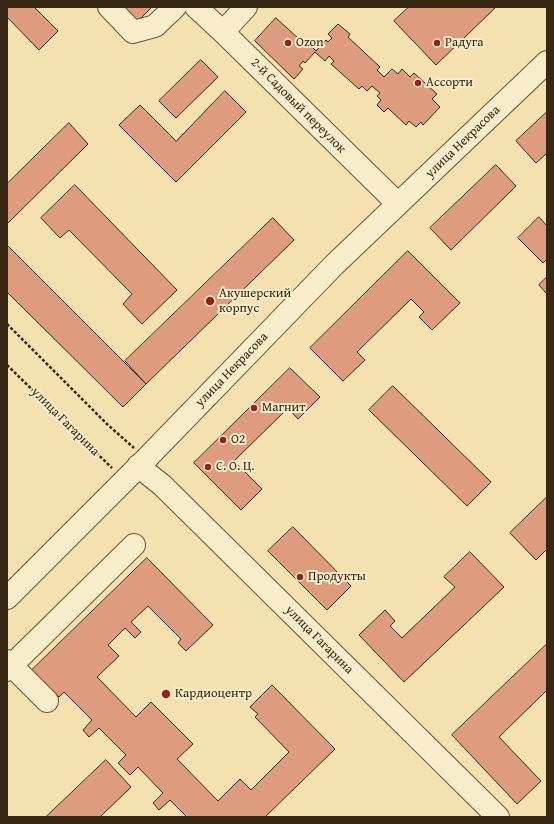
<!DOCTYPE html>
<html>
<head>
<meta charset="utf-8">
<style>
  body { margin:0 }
  #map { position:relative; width:554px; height:824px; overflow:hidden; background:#f5e1af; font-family:"Gentium Book Plus",serif }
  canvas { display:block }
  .frame { position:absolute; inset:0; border:8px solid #372713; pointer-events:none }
</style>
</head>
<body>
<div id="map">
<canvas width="554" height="824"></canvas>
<div class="frame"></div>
</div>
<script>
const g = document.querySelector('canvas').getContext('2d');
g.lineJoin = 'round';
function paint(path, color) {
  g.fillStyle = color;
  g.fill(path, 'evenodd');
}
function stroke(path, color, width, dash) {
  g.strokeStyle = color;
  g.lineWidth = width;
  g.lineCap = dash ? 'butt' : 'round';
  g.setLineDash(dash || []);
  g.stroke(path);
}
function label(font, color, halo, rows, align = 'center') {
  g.font = font + ' "Gentium Book Plus",serif';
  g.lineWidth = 4;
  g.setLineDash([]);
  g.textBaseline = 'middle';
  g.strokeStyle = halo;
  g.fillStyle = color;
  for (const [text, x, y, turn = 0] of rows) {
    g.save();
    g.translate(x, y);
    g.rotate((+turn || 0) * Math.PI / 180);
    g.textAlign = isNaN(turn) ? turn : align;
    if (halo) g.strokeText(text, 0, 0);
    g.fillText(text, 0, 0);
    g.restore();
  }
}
const building = new Path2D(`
  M7,7H34L58,31L39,50L7,17Z
  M112,7H152L132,27Z
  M409,7H496L436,65L394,21Z
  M276,18L299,39L296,42L302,47L307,42L316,51L326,40L328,42L332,38L328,34L338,24L350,34L348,37L380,67L377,70L384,77L392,69L398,74L402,69L410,77L414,73L437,94L432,99L440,107L423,125L421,122L416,127L409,121L406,125L388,108L384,112L377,105L381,100L377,96L380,93L372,86L367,91L362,86L359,89L331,64L334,61L329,56L325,61L315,52L305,63L303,61L299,66L303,69L294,79L255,41Z
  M201,60L218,77L176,118L159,101Z
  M225,91L246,112L176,182L119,125L140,105L176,141Z
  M547,112V153L536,163L516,141Z
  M69,123L88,144L7,224V184Z
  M496,165L516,186L451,250L430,228Z
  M75,185L177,290L142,324L123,304L132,294L69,230L60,238L41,218Z
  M539,217L547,226V259L543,263L518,238Z
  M273,218L294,240L146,384L125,361Z
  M7,245L146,384L123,407L7,292Z
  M408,251L460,303L432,330L419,317L424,312L411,299L357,352L365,360L343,381L310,348Z
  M547,277V294L539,285Z
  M290,368L320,397L298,419L288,408L234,461L262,489L241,510L194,463Z
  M393,386L491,482L467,506L369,410Z
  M547,497V549L536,560L510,533Z
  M293,527L351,586L327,610L268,551Z
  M470,552L504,587L404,682L359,635L385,610L395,621L390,626L402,638L455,587L444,577Z
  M147,558L213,625L186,651L178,643L181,639L148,606L131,622L141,632L135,638L125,628L108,645L119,656L97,677L136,717L151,702L193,744L177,759L218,801L240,779L251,790L289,752L255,717L258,714L250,707L272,685L335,749L265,817H187L170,800L159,810L153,803L163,793L138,767L130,775L118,763L126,755L99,728L89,737L83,730L92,720L64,692L59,697L32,670Z
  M547,644V690L499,737L541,781L517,804L452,735Z
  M106,760L131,787L100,817H46Z`);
const path = new Path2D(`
  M7,324L107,424L134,448
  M7,365L112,468`);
const minor = new Path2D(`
  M109,7L133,32L155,26L175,7
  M196,7L223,32
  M246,7L223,32L398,204
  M138,466L162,485L498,817
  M7,598L146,459L334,265L547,62
  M7,661L47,701
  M7,670L134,545`);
const markers = [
  [288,43,4,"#8f2418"],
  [437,43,4,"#8f2418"],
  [418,83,4,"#8f2418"],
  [210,301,5,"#8f2418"],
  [254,408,4,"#8f2418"],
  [223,440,4,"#8f2418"],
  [208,467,4,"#8f2418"],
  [300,577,4,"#8f2418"],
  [166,694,5,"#8f2418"]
];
const poiNames = [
  ["Ozon",296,43],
  ["Радуга",445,43],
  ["Ассорти",426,83],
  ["Акушерский",219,294],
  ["корпус",219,309],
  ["Магнит",262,408],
  ["O2",231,440],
  ["С. О. Ц.",216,467],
  ["Продукты",308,577],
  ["Кардиоцентр",175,694]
];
const streetNames = [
  ["2-й Садовый переулок",298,106,45],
  ["улица Некрасова",463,142,-44],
  ["улица Некрасова",232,370,-46],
  ["улица Гагарина",65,422,45],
  ["улица Гагарина",319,640,45]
];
paint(building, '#dd9c7d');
stroke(building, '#372713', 1);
stroke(minor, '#66563a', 24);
stroke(path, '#372713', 2.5, [3, 2]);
stroke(minor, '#f8eccb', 22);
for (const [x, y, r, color] of markers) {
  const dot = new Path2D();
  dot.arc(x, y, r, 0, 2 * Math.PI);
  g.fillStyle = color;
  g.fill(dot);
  stroke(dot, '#f8eccb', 1.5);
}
label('13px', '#372713', '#f8eccb', poiNames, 'left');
label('13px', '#372713', '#f8eccb', streetNames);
</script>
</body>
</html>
